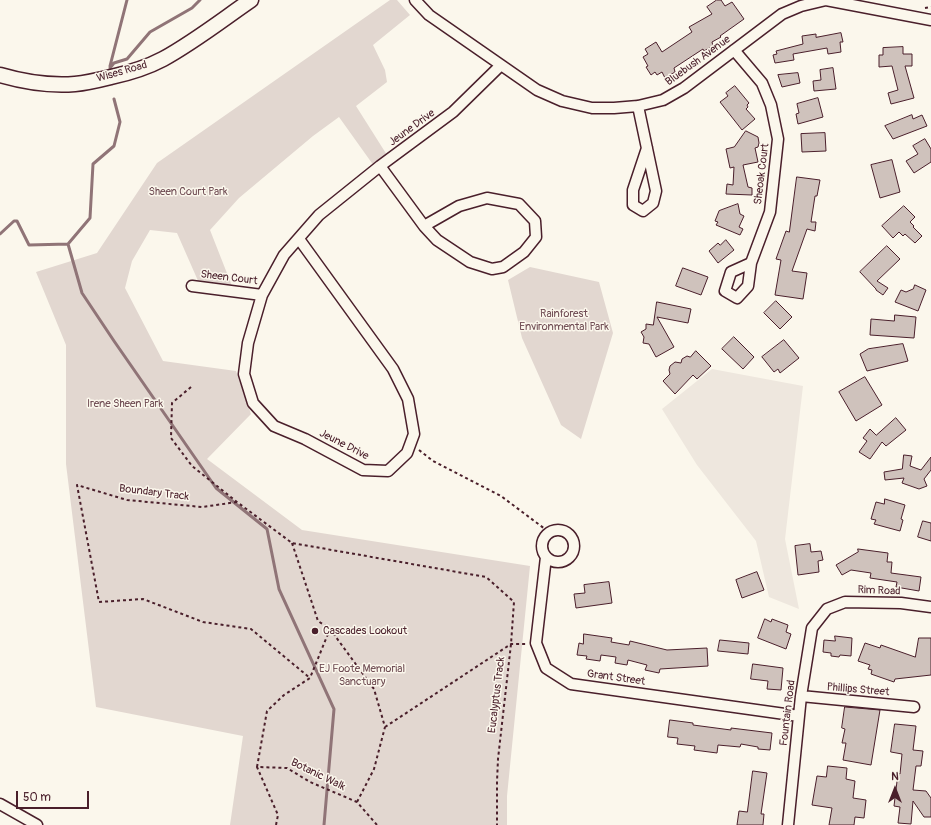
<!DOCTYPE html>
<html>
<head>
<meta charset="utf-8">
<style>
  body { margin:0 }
  #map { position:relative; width:931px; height:825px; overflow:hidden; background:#fbf7ec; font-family:Pangolin,sans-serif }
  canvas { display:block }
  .north { position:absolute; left:875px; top:769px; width:40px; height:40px; -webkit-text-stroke:3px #fbf7ec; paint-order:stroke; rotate:0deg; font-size:11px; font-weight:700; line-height:16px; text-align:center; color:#4a1f2b }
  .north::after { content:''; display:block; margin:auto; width:14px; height:18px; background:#4a1f2b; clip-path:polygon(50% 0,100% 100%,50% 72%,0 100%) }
  .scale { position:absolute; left:16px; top:791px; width:73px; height:18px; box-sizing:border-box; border:2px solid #4a1f2b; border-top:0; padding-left:5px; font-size:12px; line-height:14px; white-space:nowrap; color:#4a1f2b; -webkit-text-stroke:3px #fbf7ec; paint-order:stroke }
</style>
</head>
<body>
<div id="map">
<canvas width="931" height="825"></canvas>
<div class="north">N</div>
<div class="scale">50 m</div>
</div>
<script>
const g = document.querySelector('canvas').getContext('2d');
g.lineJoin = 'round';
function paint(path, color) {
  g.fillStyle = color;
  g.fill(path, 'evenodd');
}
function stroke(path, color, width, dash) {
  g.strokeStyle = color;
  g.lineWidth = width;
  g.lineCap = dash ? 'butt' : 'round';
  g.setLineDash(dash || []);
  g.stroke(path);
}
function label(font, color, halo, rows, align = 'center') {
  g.font = font + ' Pangolin,sans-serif';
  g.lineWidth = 3;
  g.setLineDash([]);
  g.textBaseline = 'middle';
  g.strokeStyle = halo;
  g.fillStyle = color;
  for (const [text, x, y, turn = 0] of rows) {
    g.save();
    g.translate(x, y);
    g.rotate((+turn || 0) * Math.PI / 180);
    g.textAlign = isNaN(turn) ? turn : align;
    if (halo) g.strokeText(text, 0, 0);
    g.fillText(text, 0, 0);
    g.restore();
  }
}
const built = new Path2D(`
  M712,369L803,386L785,539L799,609L769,597L756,541L697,465L662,409Z`);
const green = new Path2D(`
  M390,0H397L410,15L373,45L385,70L387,82L356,106L387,155L374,166L339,117L313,136L239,198L210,230L232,286L199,283L177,233L150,230L132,261L125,288L163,361L236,371L251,414L207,459L302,530L530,566L507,796V825H230L243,736L96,707L66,464V345L36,272L97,253L157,163Z
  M530,267L599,282L613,333L581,439L561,425L522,338L508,280Z`);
const stream = new Path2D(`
  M110,66L127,0
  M110,68L114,63L127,59L150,32L192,8L200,0
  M0,234L14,221H17L29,245L68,244L90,218L93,164L114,146L120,122L114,99
  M68,244L82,293L114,341L216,488L267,529L279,589L334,709L324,825`);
const building = new Path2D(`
  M717,0H721L725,6L732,2L744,19L720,36L721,37L712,42L713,46L704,51L703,49L674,68L675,72L665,78L662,72L657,75L655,72L651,75L646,67L648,66L643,57L648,54L645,49L656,42L662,52L692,32L689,27L712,14L707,7Z
  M841,33L843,42H840L841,52L828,54L827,48L793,54L794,60L775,63L773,55L777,54L776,51L803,44L802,36L816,34V37Z
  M903,47V54H912V66H905L914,98L891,104L888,93L898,90L892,66L879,67V55H883V48Z
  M833,68L836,89L814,91L813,81L821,80L820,70Z
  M798,73L800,83L782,87L778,75Z
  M735,86L749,103L747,105L748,107L746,109L755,119L742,130L720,102L728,96L726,93Z
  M818,98L823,117L798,124L796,114L799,113L797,104Z
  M912,115L913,119L922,115L927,126L893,139L885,126Z
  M746,131L758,137L759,143L758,147L755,148L758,162L743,165L748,187L752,188V195L726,194L727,184L733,185L734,167L730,168L726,149L734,147Z
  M825,133L826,151L802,152L801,134Z
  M925,139L931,149V162L914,173L906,161L918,154L913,146Z
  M892,160L900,192L880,198L871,165Z
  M797,177L820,180L817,196H815L811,222H816L815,231L807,229L792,271L807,273L803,299L775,295L781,260L776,259L786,231L789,232Z
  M738,204L740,214L744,216L739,227L743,229L740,235L716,225L718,222L715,221L719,211Z
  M904,206L915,217L910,222L914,226L913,227L922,236L915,243L905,234L903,236L899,232L893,238L882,226Z
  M726,240L734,250L718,263L709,251L718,243L720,245Z
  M887,246L900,259L877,281L888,288L883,295L876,290V289L860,272Z
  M683,268L708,277L701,295L676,286Z
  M915,285L926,290L918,311L895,302L901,290L906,292L913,289Z
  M776,301L792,317L780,329L764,313Z
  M657,302L691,309L688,323L657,317L674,347L656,357L649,344L643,343L644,337L641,332L646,329V324L653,325Z
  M895,315L916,317L914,338L870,335L871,319L894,321Z
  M734,337L754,357L743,369L722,349Z
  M784,340L799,358L780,373L778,369L774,372L762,357Z
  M903,344L908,361L867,371L860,354L868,349Z
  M696,351L711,366L697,379L693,375L675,394L663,381L670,374L669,370L670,366L675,362L681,363L682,359L687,356L690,357Z
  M865,377L882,405L856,421L839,392Z
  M896,418L906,430L886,446L882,442L870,459L859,452L867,441L863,438L870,429L876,435Z
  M904,455L912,456L910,466L921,470L931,457V470L924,479L927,486L919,489L902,483L904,478L885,480L884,472L902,469Z
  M885,499L905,505L901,519L903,520L900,531L874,524L876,520L871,519L876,502L884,504Z
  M923,521L931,523V541L918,537Z
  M810,544L811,552L821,551L823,560L818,561L819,572L798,575L795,546Z
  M858,549L888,553L887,562H892L891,573L921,577L919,591L896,587L897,582L870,578L871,573L851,570L842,575L836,565L858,552Z
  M757,572L764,590L742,598L736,580Z
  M609,582L612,603L576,608L574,594L585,593L584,585Z
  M765,619L771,622L772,619L788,625L786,632L791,634L786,649L758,638Z
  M584,634L612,638L611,642L629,645L630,641L667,650L707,648L708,666L660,669L659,673L645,670L647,665L628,660L627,665L615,663L616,657L601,655L600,661L586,659L587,656L577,655L579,643L583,644Z
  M835,636L852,638L851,656L840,655L839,657L831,656V653L823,652L824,640L835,641Z
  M919,638H931V675L895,679L894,682L871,674L872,670L868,669L870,665L858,661L865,643L880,648L881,645L915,657Z
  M720,640L749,643L748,654L718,651Z
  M753,664L783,668L781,690L767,689L768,681L751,679Z
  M845,707L880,710L871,765L843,760L846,743H842L845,729L842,728Z
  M670,720L693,723V725L731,730V728L772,733L770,750L758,749V747L741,744L740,747L718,745L717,753L694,750L695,746L677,744L678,738L668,737Z
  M895,724L916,726L913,750L923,751L921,766H916L913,790L926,791L931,798V817H924L913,801L911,824L898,823L900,807L894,806L898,773L900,774L902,754L891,752Z
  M828,766L847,768L846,779L855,781L853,798L866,800L864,818L855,817L854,825H829L832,808L812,805L817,776L826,777Z
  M753,771L767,773L761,814H764L763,825H737L739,811L747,812Z`);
const path = new Path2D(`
  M925,8L931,7
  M191,387L172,403L171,438L192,466L237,502L292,543L486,577L514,602L511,644L498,759L497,782V825
  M419,450L433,461L501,496L549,532
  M237,502L202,507L127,500L77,485L99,602L143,599L203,622L251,629L310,678
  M292,543L318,621L330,629L374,689L385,727L374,769L357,802
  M385,727L511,644H526
  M257,767L267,711L284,695L310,678L330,629
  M276,825L278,815L257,767L287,768L310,782L357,802L377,825`);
const street = new Path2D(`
  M415,0L429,15L537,90L562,101L592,108H614L638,106L663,100L684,88L782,14L801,6L826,0
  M826,0L931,20
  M734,50L762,83L771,105L778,139L770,212L751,263L748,286L737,298L725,291L731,272L751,263
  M638,106L656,191L653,203L643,211L633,205V190L647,148
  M380,166L424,226L437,240L470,262L492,269L503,267L524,252L536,237L535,221L519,204L487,198L459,206L424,226
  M299,239L393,369L408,399L414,434L407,453L388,471L363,470L305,439L274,426L253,403L244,374L248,343L262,295L284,255L319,215L380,166L453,112L501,65
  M192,286L262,295
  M542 546a16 16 0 1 1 32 0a16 16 0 1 1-32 0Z
  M546,557L536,643L546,668L571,684L799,716
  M801,696L914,707
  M0,804L37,825
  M788,825L801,696L812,628L827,609L845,602L901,603L931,607`);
const secondary = new Path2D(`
  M0,75C24,82 50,86 75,84C87,83 99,80 111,77C129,73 146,68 163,59C194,42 222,20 251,0`);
const markers = [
  [315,631,4,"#4a1f2b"]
];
const streetNames = [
  ["Bluebush Avenue",698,61,-36],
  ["Wises Road",122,72,-16],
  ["Jeune Drive",412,128,-36],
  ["Sheoak Court",762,174,-83],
  ["Sheen Court",229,278,7],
  ["Jeune Drive",344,445,27],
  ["Boundary Track",154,493,7],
  ["Rim Road",879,591,2],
  ["Grant Street",616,678,8],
  ["Phillips Street",858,690,5],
  ["Eucalyptus Track",497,695,-83],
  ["Fountain Road",788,713,-83],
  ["Botanic Walk",318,775,26]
];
const parkNames = [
  ["Sheen Court Park",188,192],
  ["Rainforest",564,314],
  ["Environmental Park",564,327],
  ["Irene Sheen Park",125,404],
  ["EJ Foote Memorial",362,669],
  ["Sanctuary",362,682]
];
const poiNames = [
  ["Cascades Lookout",323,631]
];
paint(built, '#eee7de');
paint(green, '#e2d7d0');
stroke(stream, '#907477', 3);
paint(building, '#cfc2bc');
stroke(building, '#4a1f2b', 1);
stroke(street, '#4a1f2b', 13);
stroke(secondary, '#4a1f2b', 17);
stroke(path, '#4a1f2b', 2, [3, 3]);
stroke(street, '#fbf7ec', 10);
stroke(secondary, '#fbf7ec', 14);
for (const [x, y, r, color] of markers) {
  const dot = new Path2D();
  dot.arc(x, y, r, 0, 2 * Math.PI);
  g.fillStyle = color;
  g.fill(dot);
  stroke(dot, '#fbf7ec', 1.5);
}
label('11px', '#4a1f2b', '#fbf7ec', streetNames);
label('11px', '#704d54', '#fbf7ec', parkNames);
label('11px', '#4a1f2b', '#fbf7ec', poiNames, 'left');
</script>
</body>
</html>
